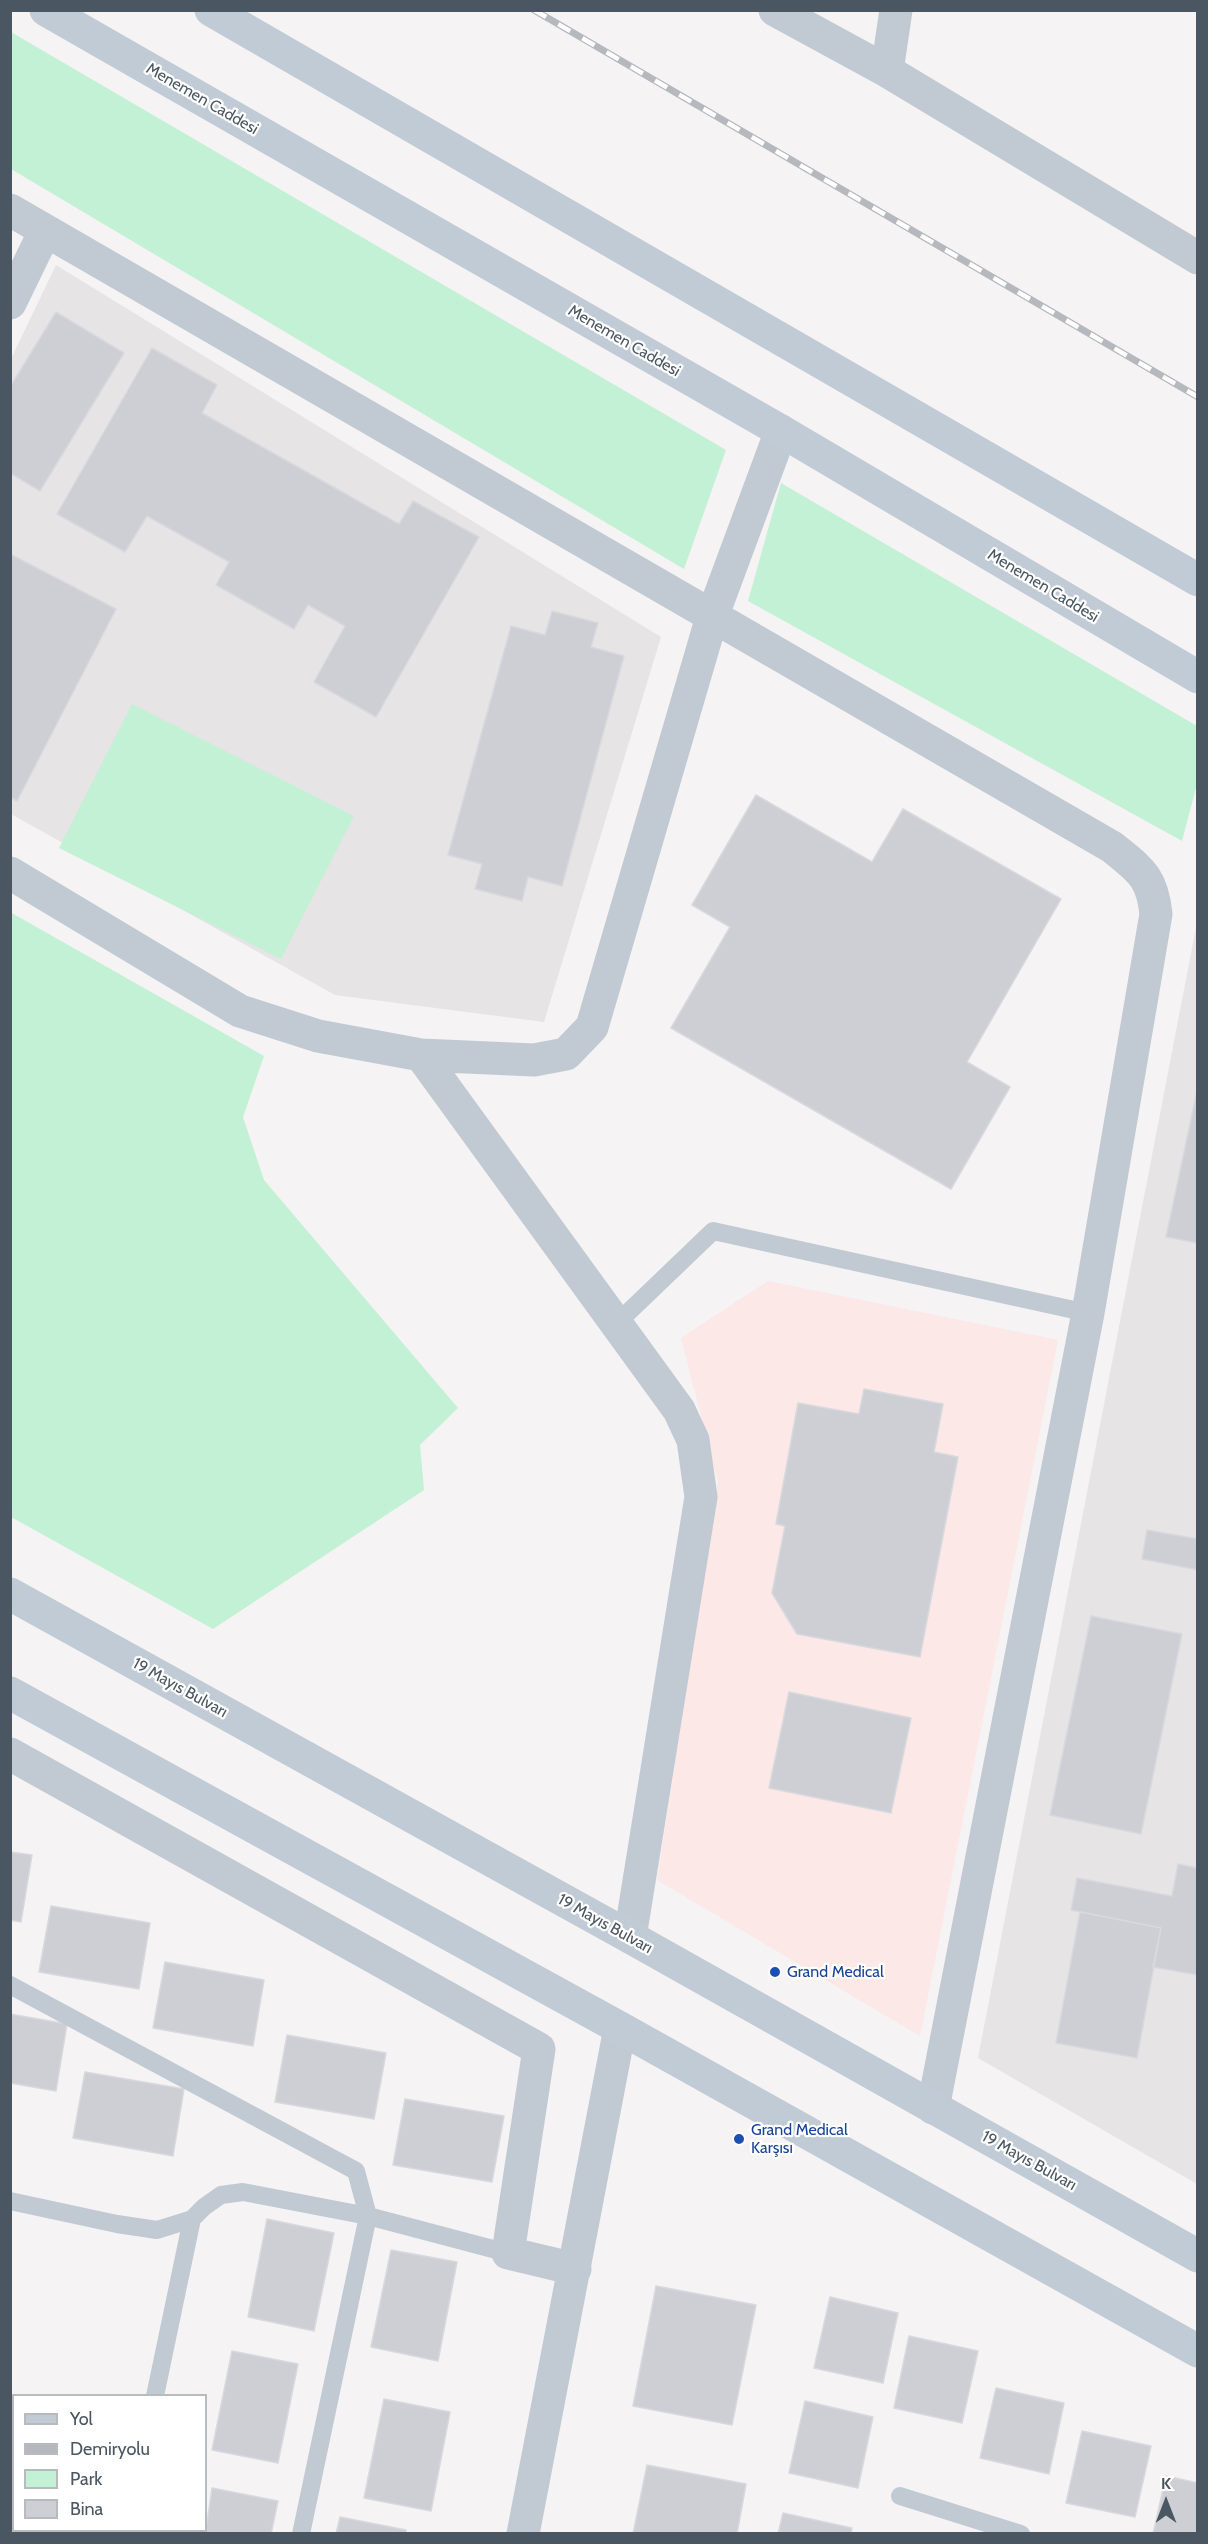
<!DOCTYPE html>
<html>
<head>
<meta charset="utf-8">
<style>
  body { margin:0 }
  #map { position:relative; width:1208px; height:2544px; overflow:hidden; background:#f5f3f3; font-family:Cabin,sans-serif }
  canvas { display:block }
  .frame { position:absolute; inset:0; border:12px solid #4a5661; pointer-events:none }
  .legend { position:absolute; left:12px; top:2394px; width:195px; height:138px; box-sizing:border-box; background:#fff; border:2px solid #b7bbc0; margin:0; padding:8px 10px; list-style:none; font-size:18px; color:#4a5661 }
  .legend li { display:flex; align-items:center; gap:12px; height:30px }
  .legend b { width:30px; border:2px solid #b7bbc0 }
  .north { position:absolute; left:1136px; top:2472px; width:60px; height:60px; -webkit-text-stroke:4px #fff; paint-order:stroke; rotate:0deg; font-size:16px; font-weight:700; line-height:24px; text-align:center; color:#4a5661 }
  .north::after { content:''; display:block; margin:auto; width:21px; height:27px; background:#4a5661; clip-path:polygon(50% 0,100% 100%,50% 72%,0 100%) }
</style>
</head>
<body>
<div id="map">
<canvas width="1208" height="2544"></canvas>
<div class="frame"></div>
<ul class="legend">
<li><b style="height:8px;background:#c1cbd6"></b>Yol</li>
<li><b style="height:8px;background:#b5b8bd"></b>Demiryolu</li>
<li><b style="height:16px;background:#c3f1d5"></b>Park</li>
<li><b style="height:16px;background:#cdcfd5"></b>Bina</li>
</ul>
<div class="north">K</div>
</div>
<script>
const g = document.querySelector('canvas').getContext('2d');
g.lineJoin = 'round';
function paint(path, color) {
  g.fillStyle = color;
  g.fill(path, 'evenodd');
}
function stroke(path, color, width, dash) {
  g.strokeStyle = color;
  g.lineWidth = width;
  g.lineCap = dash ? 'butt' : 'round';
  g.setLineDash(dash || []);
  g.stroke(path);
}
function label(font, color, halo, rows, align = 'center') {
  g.font = font + ' Cabin,sans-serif';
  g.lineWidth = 4.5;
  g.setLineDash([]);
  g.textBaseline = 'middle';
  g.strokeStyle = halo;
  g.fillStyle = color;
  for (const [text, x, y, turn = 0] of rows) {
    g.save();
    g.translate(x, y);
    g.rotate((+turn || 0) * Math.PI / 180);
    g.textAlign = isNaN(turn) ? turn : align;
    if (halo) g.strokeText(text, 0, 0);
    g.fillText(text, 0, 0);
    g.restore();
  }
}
const education = new Path2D(`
  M56,265L661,637L544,1022L335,995L11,814L10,361Z
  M1197,922V2184L978,2058Z`);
const medical = new Path2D(`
  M768,1281L1058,1340L920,2036L657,1880L718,1482L681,1338Z`);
const green = new Path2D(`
  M11,32L726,450L684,569L11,169Z
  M781,483L1197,726V784L1182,841L748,601Z
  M132,704L354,816L281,959L59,848Z
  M10,912L264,1056L243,1117L264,1180L458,1408L420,1445L424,1490L213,1629L11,1517Z`);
const building = new Path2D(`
  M56,312L124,353L40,491L10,473V387Z
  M152,348L217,385L202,413L399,524L413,501L479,537L376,717L314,682L345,626L308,605L294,629L216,585L229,562L147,516L125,552L57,514Z
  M10,554L116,609L17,801L10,797Z
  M552,611L598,623L591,647L624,656L562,886L528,877L522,901L475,889L482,864L448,855L511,626L545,635Z
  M756,795L872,862L903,809L1061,899L967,1062L1010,1087L951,1189L671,1028L730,927L692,905Z
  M1198,1086V1243L1166,1237Z
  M864,1389L943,1404L934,1452L958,1457L920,1657L797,1634L772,1593L785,1526L776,1524L798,1403L859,1414Z
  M1147,1530L1198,1539V1570L1142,1559Z
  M1091,1616L1182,1634L1141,1834L1050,1815Z
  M789,1692L911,1718L891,1813L769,1788Z
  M10,1852L32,1855L21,1922L10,1920Z
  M1178,1864L1198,1868V1975L1153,1967L1161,1928L1071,1910L1077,1878L1172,1896Z
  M51,1906L150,1923L139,1989L39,1972Z
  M1080,1912L1161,1928L1137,2058L1056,2043Z
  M165,1962L264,1980L253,2046L153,2028Z
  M10,2014L67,2024L56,2091L10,2083Z
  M287,2035L386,2053L374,2119L275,2102Z
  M85,2072L184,2089L173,2156L73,2138Z
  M405,2099L504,2116L492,2182L393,2165Z
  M267,2219L334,2233L314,2331L248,2317Z
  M391,2250L457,2262L438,2361L371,2347Z
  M656,2286L756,2305L732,2425L633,2406Z
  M830,2297L898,2313L883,2383L814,2368Z
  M909,2336L978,2351L962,2423L894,2408Z
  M232,2351L298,2364L278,2463L212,2450Z
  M996,2388L1064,2403L1049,2474L980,2458Z
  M384,2399L450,2412L431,2511L364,2498Z
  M805,2401L873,2417L858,2488L789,2473Z
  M1082,2431L1151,2446L1135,2517L1066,2503Z
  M647,2465L746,2484L737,2534H633Z
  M1166,2476L1198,2483V2534H1153Z
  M212,2488L278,2501L271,2534H203L206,2530Z
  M783,2513L852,2528L851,2534H778Z
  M340,2517L406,2530V2534H336Z`);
const service = new Path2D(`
  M615,1325L713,1231L1088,1313
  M10,1985L356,2171L368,2216L301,2534
  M10,2201L117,2224L157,2230L192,2219L204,2207L221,2195L243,2192L368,2216L508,2253
  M155,2396L192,2219
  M900,2496L1021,2534
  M127,2534L128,2530`);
const minor = new Path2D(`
  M775,10L887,71L1198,258
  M887,71L896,10
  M10,210L1112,847C1140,870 1152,876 1156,914L1088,1313L933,2108
  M10,303L45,231
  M10,873L240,1011L318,1036L421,1055L534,1060L566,1054L592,1027L712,617L781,431
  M421,1055L679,1410L693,1440L701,1497L630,1937
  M10,1754L539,2049L508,2253L575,2269`);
const tertiary = new Path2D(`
  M523,2534L620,2028`);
const secondary = new Path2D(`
  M46,10L781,431L1198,677
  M211,10L1198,580
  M10,1594L630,1937L1198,2256
  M10,1693L620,2028L1198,2351`);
const rail = new Path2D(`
  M534,10L1198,397`);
const markers = [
  [775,1972,6,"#1a4fb4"],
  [739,2139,6,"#1a4fb4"]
];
const streetNames = [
  ["Menemen Caddesi",202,99,30],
  ["Menemen Caddesi",624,341,30],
  ["Menemen Caddesi",1043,586,31],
  ["19 Mayıs Bulvarı",180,1688,29],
  ["19 Mayıs Bulvarı",605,1924,29],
  ["19 Mayıs Bulvarı",1029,2161,29]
];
const transitNames = [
  ["Grand Medical",787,1972],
  ["Grand Medical",751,2130],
  ["Karşısı",751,2148]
];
paint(education, '#e6e4e5');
paint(medical, '#fce8e6');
paint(green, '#c3f1d5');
paint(building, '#cdcfd5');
stroke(building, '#d7d9de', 1.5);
stroke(service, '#c1cad2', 18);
stroke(minor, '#c1cad2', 33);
stroke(tertiary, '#c1cad2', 33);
stroke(secondary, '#c1cbd6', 33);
stroke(rail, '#b5b8bd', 7);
stroke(rail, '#fff', 4.5, [14]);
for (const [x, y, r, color] of markers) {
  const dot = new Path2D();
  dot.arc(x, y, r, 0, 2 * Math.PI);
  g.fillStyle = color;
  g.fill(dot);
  stroke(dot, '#fff', 2);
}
label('16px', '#4a5661', '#fff', streetNames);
label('16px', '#164399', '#fff', transitNames, 'left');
</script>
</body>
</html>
